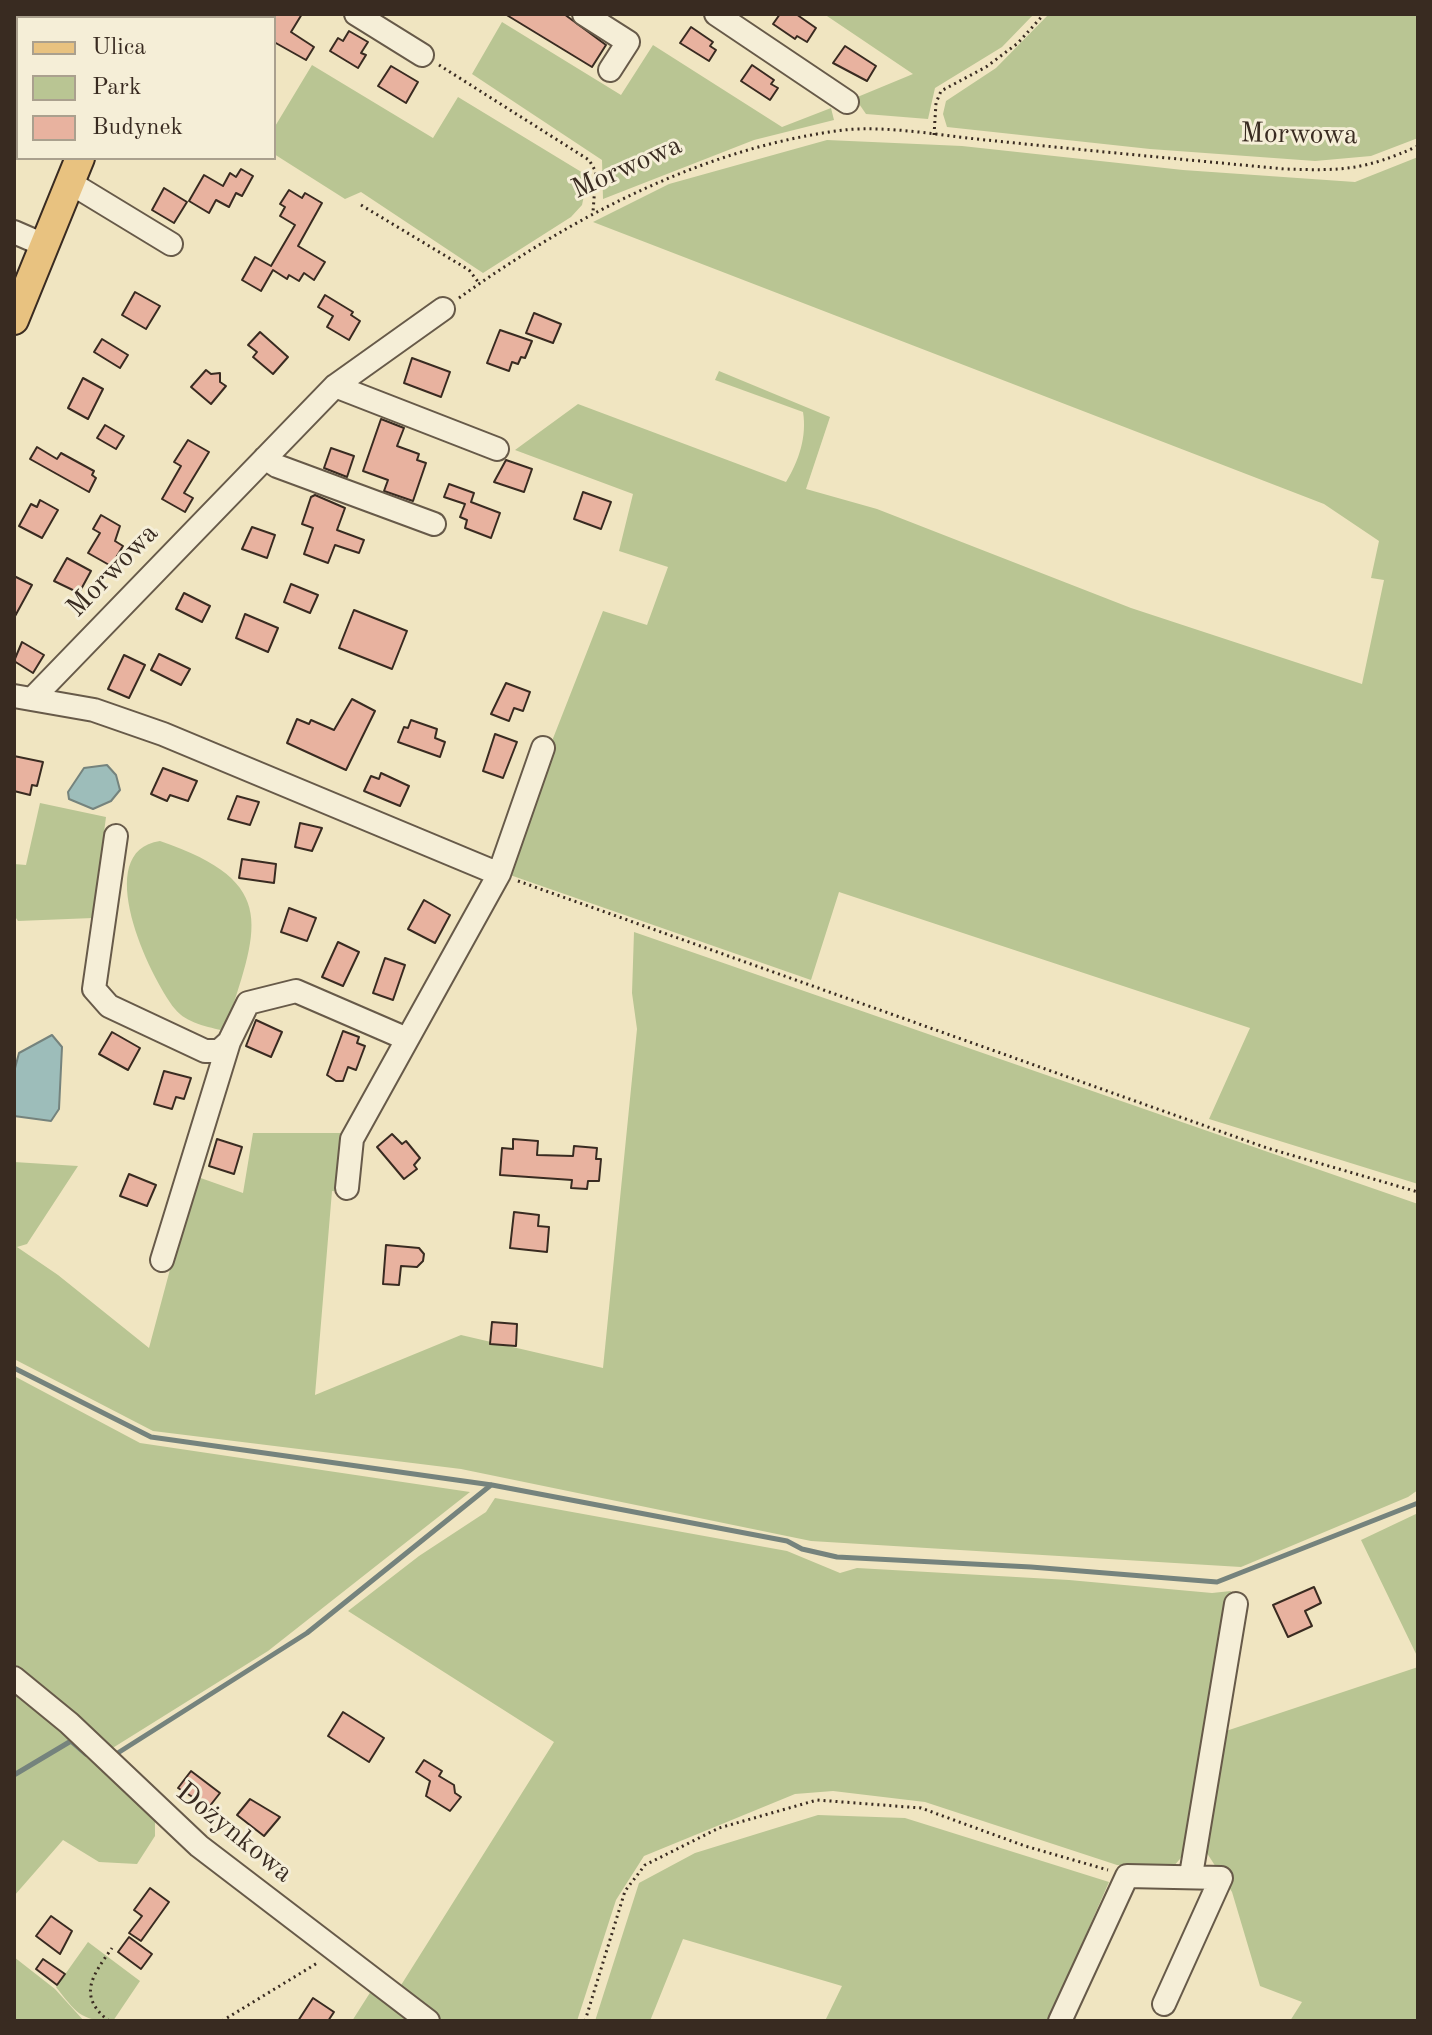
<!DOCTYPE html>
<html>
<head>
<meta charset="utf-8">
<style>
  body { margin:0 }
  #map { position:relative; width:1432px; height:2035px; overflow:hidden; background:#f0e5c1; font-family:"Old Standard TT",serif }
  canvas { display:block }
  .frame { position:absolute; inset:0; border:16px solid #392b21; pointer-events:none }
  .legend { position:absolute; left:16px; top:16px; width:260px; height:144px; box-sizing:border-box; background:#f5eed7; border:2px solid #aaa08e; margin:0; padding:10px 14px; list-style:none; font-size:24px; color:#392b21 }
  .legend li { display:flex; align-items:center; gap:16px; height:40px }
  .legend b { width:40px; border:2px solid #aaa08e }
</style>
</head>
<body>
<div id="map">
<canvas width="1432" height="2035"></canvas>
<div class="frame"></div>
<ul class="legend">
<li><b style="height:10px;background:#e8c280"></b>Ulica</li>
<li><b style="height:22px;background:#b9c593"></b>Park</li>
<li><b style="height:22px;background:#e8b29f"></b>Budynek</li>
</ul>
</div>
<script>
const g = document.querySelector('canvas').getContext('2d');
g.lineJoin = 'round';
function paint(path, color) {
  g.fillStyle = color;
  g.fill(path, 'evenodd');
}
function stroke(path, color, width, dash) {
  g.strokeStyle = color;
  g.lineWidth = width;
  g.lineCap = dash ? 'butt' : 'round';
  g.setLineDash(dash || []);
  g.stroke(path);
}
function label(font, color, halo, rows, align = 'center') {
  g.font = font + ' "Old Standard TT",serif';
  g.lineWidth = 6;
  g.setLineDash([]);
  g.textBaseline = 'middle';
  g.strokeStyle = halo;
  g.fillStyle = color;
  for (const [text, x, y, turn = 0] of rows) {
    g.save();
    g.translate(x, y);
    g.rotate((+turn || 0) * Math.PI / 180);
    g.textAlign = isNaN(turn) ? turn : align;
    if (halo) g.strokeText(text, 0, 0);
    g.fillText(text, 0, 0);
    g.restore();
  }
}
const green = new Path2D(`
  M824,14H1034L1002,47L935,88L928,119L866,114L855,98L913,74Z
  M1049,14H1418V138L1371,156L1315,161L1150,149L947,127L943,114L946,101L996,68Z
  M502,22L621,95L653,45L782,127L831,108L834,120L754,140L603,199L602,160L472,74Z
  M312,65L433,138L458,97L588,176L582,205L571,217L483,273L361,192L345,199L274,154V128Z
  M827,140L962,146L1183,170L1355,182L1418,157V1184L1209,1119L1250,1028L839,892L811,980L510,875L552,741L603,611L647,625L668,567L619,551L633,494L515,450L578,404L786,482C799,461 807,436 803,412L715,380L719,371L830,417L806,489L877,509L1131,608L1362,684L1384,580L1371,578L1379,541L1324,504L593,222L669,184Z
  M40,803L106,817L93,918L18,921L14,915V864L26,865Z
  M160,841C283,883 257,929 225,1031C208,1027 186,1023 175,1009C149,976 90,851 160,841Z
  M634,932L1418,1204V1490L1408,1497L1241,1567L811,1541L461,1469L153,1431L14,1359V1162L78,1166L27,1244L17,1247L58,1275L149,1348L195,1176L243,1193L253,1133H349L340,1192L332,1191L315,1395L461,1335L603,1368L637,1029L632,993Z
  M14,1376L140,1443L470,1492L268,1651L111,1749L14,1672Z
  M495,1498L787,1551L840,1573L857,1568L1069,1580L1212,1593L1231,1591L1185,1853L1173,1867L1117,1865L925,1802L833,1791L795,1794L644,1856L616,1900L577,2021H441L398,1990L554,1742L348,1611L419,1556L486,1512Z
  M1418,1513V1658L1361,1540Z
  M1418,1667V2021H1290L1302,2002L1260,1986L1232,1892L1203,1847L1223,1732Z
  M14,1690L155,1813V1836L137,1864L99,1862L63,1840L14,1896Z
  M818,1815L905,1818L1109,1882L1048,2021H825L842,1986L683,1939L650,2021H595L639,1883L695,1853Z
  M88,1942L140,1981L113,2021C80,2021 76,2012 56,1987Z
  M14,1957L55,1989L84,2021H14Z
  M373,1988L418,2021H352Z`);
const water = new Path2D(`
  M107,765L116,775L120,790L111,801L93,809L69,799L68,792L84,768Z
  M52,1035L62,1047L59,1109L51,1121L14,1116V1072L19,1053Z`);
const stream = new Path2D(`
  M14,1368L151,1437L492,1485L787,1541L802,1549L837,1557L1031,1567L1217,1582L1418,1503
  M113,1756L307,1633L491,1485
  M14,1775L71,1741L86,1754`);
const building = new Path2D(`
  M274,14H302L291,32L314,47L306,60L274,42Z
  M505,14H564L606,45L592,67Z
  M780,14H796L816,28L807,42L797,36L795,39L773,24Z
  M691,27L713,42L710,46L716,50L709,61L680,43Z
  M349,31L368,42L361,53L366,55L358,68L330,51L338,38L343,41Z
  M845,46L876,66L867,81L833,63Z
  M752,65L774,80L771,84L778,88L770,100L741,81Z
  M391,66L418,82L406,103L378,86Z
  M241,169L253,176L242,196L236,193L229,207L216,200L209,213L189,201L204,175L223,186L230,173L236,177Z
  M164,188L187,202L174,223L152,210Z
  M289,190L302,198L305,193L322,203L298,246L325,262L314,280L304,273L299,281L289,275L287,279L273,270L261,291L242,280L255,257L271,266L295,225L280,216L285,207L280,204Z
  M135,292L160,306L146,329L122,315Z
  M325,295L353,312L351,315L360,321L349,340L327,327L333,316L318,307Z
  M534,313L561,324L553,343L526,333Z
  M500,330L532,341L525,358L521,357L518,364L512,362L509,371L487,363Z
  M260,332L288,357L273,374L253,357L257,352L248,345Z
  M102,339L128,355L120,368L94,352Z
  M412,358L450,372L441,397L404,383Z
  M206,370L211,374L220,373V382L226,386L211,404L191,387Z
  M83,378L103,389L88,419L68,408Z
  M381,419L404,428L397,446L419,454L417,460L426,463L413,501L384,491L388,480L363,471Z
  M105,425L124,436L116,449L97,438Z
  M188,440L209,452L184,493L193,498L185,512L162,499L181,466L174,462Z
  M37,447L57,459L61,453L94,471L92,475L96,478L89,492L30,459Z
  M331,448L354,456L347,477L324,468Z
  M506,460L532,469L524,492L494,482Z
  M449,484L474,493L471,502L500,513L491,538L465,528L467,520L460,517L465,504L444,497Z
  M583,492L611,502L601,529L574,519Z
  M315,495L345,508L337,530L364,540L359,553L335,545L328,563L304,554L313,528L302,524L311,497Z
  M40,500L58,510L42,538L19,526L31,504L37,507Z
  M101,515L120,526L115,541L123,546L111,566L88,553L100,533L93,529Z
  M252,527L275,535L267,558L242,549Z
  M67,558L91,571L79,593L54,581Z
  M14,576L32,585L14,618Z
  M291,584L318,595L310,613L284,602Z
  M184,593L210,606L202,622L176,609Z
  M354,610L407,631L392,669L339,648Z
  M245,614L278,628L268,652L236,638Z
  M22,642L44,655L33,673L14,661Z
  M159,654L190,669L181,685L151,670Z
  M124,655L145,665L129,698L108,689Z
  M506,683L530,692L523,711L514,708L509,721L491,714Z
  M352,699L375,711L346,770L287,743L297,719L309,724L311,720L334,730Z
  M411,720L437,729L435,738L445,742L440,757L398,742L404,727L408,728Z
  M495,734L517,742L503,778L483,771Z
  M14,756L43,762L37,786L32,785L30,795L14,791Z
  M163,768L197,781L188,801L170,795L167,801L151,794Z
  M381,773L409,786L400,806L364,791L371,776L379,779Z
  M237,796L259,802L250,825L228,819Z
  M300,823L322,828L312,851L295,847Z
  M242,859L276,864L274,883L239,878Z
  M424,900L450,915L435,943L408,929Z
  M289,908L316,918L307,941L281,932Z
  M338,942L359,952L343,986L322,977Z
  M385,958L405,965L393,1000L373,993Z
  M256,1020L282,1032L271,1057L246,1046Z
  M343,1031L359,1037L357,1043L365,1046L356,1070L348,1067L343,1081H336L327,1075Z
  M112,1032L140,1048L128,1070L99,1054Z
  M164,1071L191,1078L184,1099L176,1097L172,1109L154,1104Z
  M392,1134L402,1144L406,1141L420,1158L414,1165L417,1169L404,1179L377,1147Z
  M217,1139L242,1147L234,1174L209,1166Z
  M513,1139L538,1141L537,1155L573,1156L574,1146L597,1148L596,1159H601L599,1181H588L587,1189L571,1188L572,1180L500,1175L502,1148L513,1149Z
  M129,1174L156,1185L147,1206L120,1196Z
  M514,1212L539,1215L538,1226L549,1227L547,1252L510,1248Z
  M386,1245L419,1248L424,1254L423,1261L417,1267L401,1266L399,1285L383,1284Z
  M492,1322L517,1324L516,1346L490,1344Z
  M1314,1587L1321,1603L1305,1611L1312,1626L1288,1637L1273,1605Z
  M343,1712L384,1738L369,1762L328,1736Z
  M424,1760L442,1771L439,1776L454,1785L455,1793L461,1797L450,1811L426,1796L430,1781L416,1772Z
  M191,1771L220,1793L209,1807L178,1788Z
  M250,1799L280,1817L264,1836L237,1815Z
  M150,1888L169,1902L141,1941L129,1933L142,1916L134,1910Z
  M51,1916L72,1931L60,1954L36,1936Z
  M129,1937L152,1954L141,1969L118,1952Z
  M43,1959L65,1974L57,1985L36,1969Z
  M313,1998L334,2012L328,2021H298Z`);
const path = new Path2D(`
  M439,65L589,160L596,172L593,212
  M934,135L936,103L941,91L986,67L1018,43L1044,14
  M361,205L469,270L479,283
  M459,298C572,217 705,147 844,130C890,125 949,137 996,141C1092,151 1189,160 1285,169C1343,171 1365,170 1418,146
  M518,881L1267,1148L1418,1192
  M109,2021C77,1996 92,1976 112,1948
  M222,2021L319,1962
  M585,2021L625,1891L645,1865L719,1828L817,1800L921,1808L1025,1846L1108,1870`);
const minor = new Path2D(`
  M356,14L422,55
  M584,14L628,42L610,70
  M716,14L847,102
  M55,18L59,14
  M14,61L18,57
  M69,182L171,244
  M14,232L44,245
  M335,386L497,449
  M265,458L277,466L434,524
  M14,696L94,710L163,734L499,874
  M32,699L335,386L443,309
  M116,836L94,989L109,1006L205,1051H219L229,1042
  M347,1188L352,1139L499,874L543,748
  M162,1260L229,1042L248,1003L296,991L407,1039
  M14,1678L69,1723L199,1846L428,2021
  M1191,1875L1236,1604
  M1060,2021L1127,1876L1221,1878L1164,2004`);
const major = new Path2D(`
  M144,18L146,14
  M14,320L80,158`);
const streetNames = [
  ["Morwowa",1299,135,1],
  ["Morwowa",627,168,-24],
  ["Morwowa",113,571,-46],
  ["Dożynkowa",234,1833,39]
];
paint(green, '#b9c593');
paint(water, '#9dbdba');
stroke(water, '#75837d', 2);
stroke(stream, '#75837d', 5);
paint(building, '#e8b29f');
stroke(building, '#392b21', 2);
stroke(minor, '#675a49', 26);
stroke(major, '#392b21', 32);
stroke(path, '#392b21', 3, [2, 4]);
stroke(minor, '#f5eed7', 22);
stroke(major, '#e8c280', 28);
label('28px', '#392b21', '#f5eed7', streetNames);
</script>
</body>
</html>
